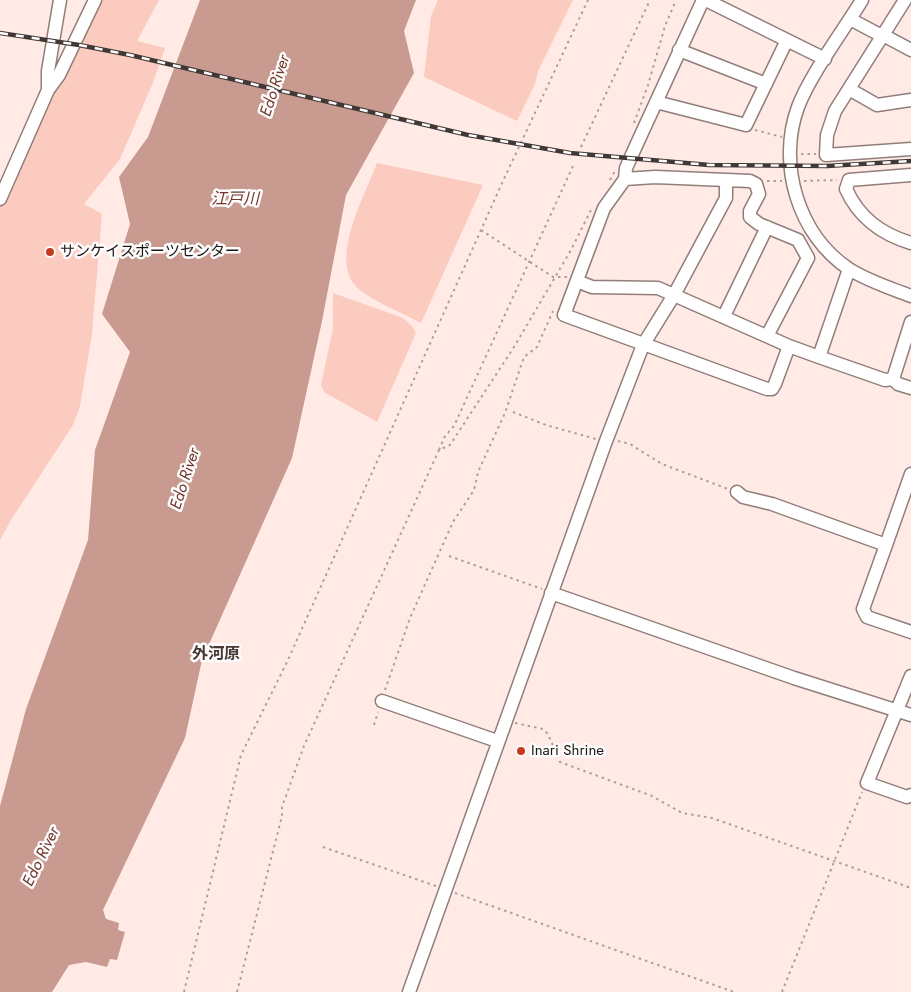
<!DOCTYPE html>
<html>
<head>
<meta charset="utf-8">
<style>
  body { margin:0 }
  canvas { display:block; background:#ffeae5 }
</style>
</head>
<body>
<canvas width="911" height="992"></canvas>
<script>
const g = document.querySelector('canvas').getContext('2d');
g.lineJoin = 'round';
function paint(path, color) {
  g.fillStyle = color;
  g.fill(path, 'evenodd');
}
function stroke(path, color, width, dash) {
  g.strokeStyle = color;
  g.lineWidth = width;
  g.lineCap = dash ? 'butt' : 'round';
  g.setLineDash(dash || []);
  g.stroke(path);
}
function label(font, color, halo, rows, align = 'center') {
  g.font = font + ' Jost,"Noto Sans JP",sans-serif';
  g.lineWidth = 5;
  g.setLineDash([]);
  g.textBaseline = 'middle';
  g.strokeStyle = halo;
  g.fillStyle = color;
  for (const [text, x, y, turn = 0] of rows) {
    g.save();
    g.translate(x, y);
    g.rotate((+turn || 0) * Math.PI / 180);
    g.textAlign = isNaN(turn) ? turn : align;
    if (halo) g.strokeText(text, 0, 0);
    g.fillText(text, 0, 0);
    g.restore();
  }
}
const green = new Path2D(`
  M89,0H159L137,41L165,48L152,85L120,159L84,204L102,214L92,334L80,406L73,425L11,520L0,540V192Z
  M438,0H573L538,71L535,84L517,121L424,77L431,16Z
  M377,163L483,185L421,323C403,313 376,303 360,290C326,263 365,196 377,163Z
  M333,293L403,318L412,326L416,333L377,422L324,392L321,385L333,328Z`);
const water = new Path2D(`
  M200,0H416L404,31L414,73L346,195L322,321L292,458L202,660L185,738L103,910L106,919L119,923L118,930L125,932L117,960L110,959L107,967L86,962L69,965L52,992H0V806L26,709L88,540L95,450L130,352L102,314L130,224L119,177L148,137Z`);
const path = new Path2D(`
  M634,123L648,85L665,26L676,0
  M755,130L782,137
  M581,147L650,0
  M801,154H816
  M610,180L615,171
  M767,181H782
  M804,181L837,180
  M481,230L553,277H568
  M513,412L546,425L596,439
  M618,441L630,444L662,464L728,489
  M439,450L445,436L454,426L573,166
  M449,556L542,589
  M385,690L410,618L453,522L474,490L478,472L505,413L524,357L537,347L553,311
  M515,723L543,729L548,734L560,762L652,796L682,813L712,818L911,888
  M374,725L378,712
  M323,847L436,886
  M455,893L734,992
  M184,992L241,755L287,662L503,181L588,0
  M237,992L282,816V807L304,746L439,450L450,445L514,347L571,250L591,210
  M782,992L862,792`);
const minor = new Path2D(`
  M60,0L48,71V90L59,75L95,0
  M703,0L635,148L626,168L625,179L604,208L564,315L767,389H772L775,384L789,346
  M706,0L825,59
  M862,0C843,31 810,75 798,107C777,164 798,235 849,269C868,281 890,288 911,296
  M905,0L835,111L827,135L826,155L911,149
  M850,19L882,36
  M883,35L911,50
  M679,50L766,84
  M849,89L877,105L911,100
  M656,102L746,125L787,40
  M911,175L849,180L846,189C859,218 881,234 911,243
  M625,179L655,177L750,181L756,184L759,194L750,211V217L759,224L798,240L808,258L767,336
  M0,199L48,90
  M849,269L819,357L885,380L893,379
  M577,281L592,287L658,288L789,346L819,357
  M724,316L767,227
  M911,322L893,379L898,384L911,388
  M737,492L743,497L772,504L886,545L911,474
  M886,545L863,609L867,617L911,632
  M551,593L794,678L911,715
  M911,676L867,783L907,797L911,795
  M382,701L497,741
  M409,992L606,441L643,345L674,295L726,198V181`);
const rail = new Path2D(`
  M0,33L79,45L130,55L468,135L570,153L709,165L827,166L911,161`);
const markers = [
  [50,252,5,"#c63b1e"],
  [521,751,5,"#c63b1e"]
];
const poiNames = [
  ["サンケイスポーツセンター",60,252],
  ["Inari Shrine",531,751]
];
const waterNames = [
  ["Edo River",276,86,-72],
  ["江戸川",235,200],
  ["Edo River",186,479,-72],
  ["Edo River",42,857,-64]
];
const neighbourhoodNames = [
  ["外河原",216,655]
];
paint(green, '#fbcbc0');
paint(water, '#c89a90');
stroke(minor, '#917e7a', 15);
stroke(path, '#ae9e9a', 2, [2.5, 4]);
stroke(minor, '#fff', 12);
stroke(rail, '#413835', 4.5);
stroke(rail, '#fcfcfc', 2.5, [8]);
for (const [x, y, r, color] of markers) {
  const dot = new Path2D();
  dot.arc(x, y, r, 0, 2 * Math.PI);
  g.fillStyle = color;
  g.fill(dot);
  stroke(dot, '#fcfcfc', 2);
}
label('15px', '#1d1614', '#fcfcfc', poiNames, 'left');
label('italic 16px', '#713629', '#fcfcfc', waterNames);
label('bold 16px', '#483834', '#fcfcfc', neighbourhoodNames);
</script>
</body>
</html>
